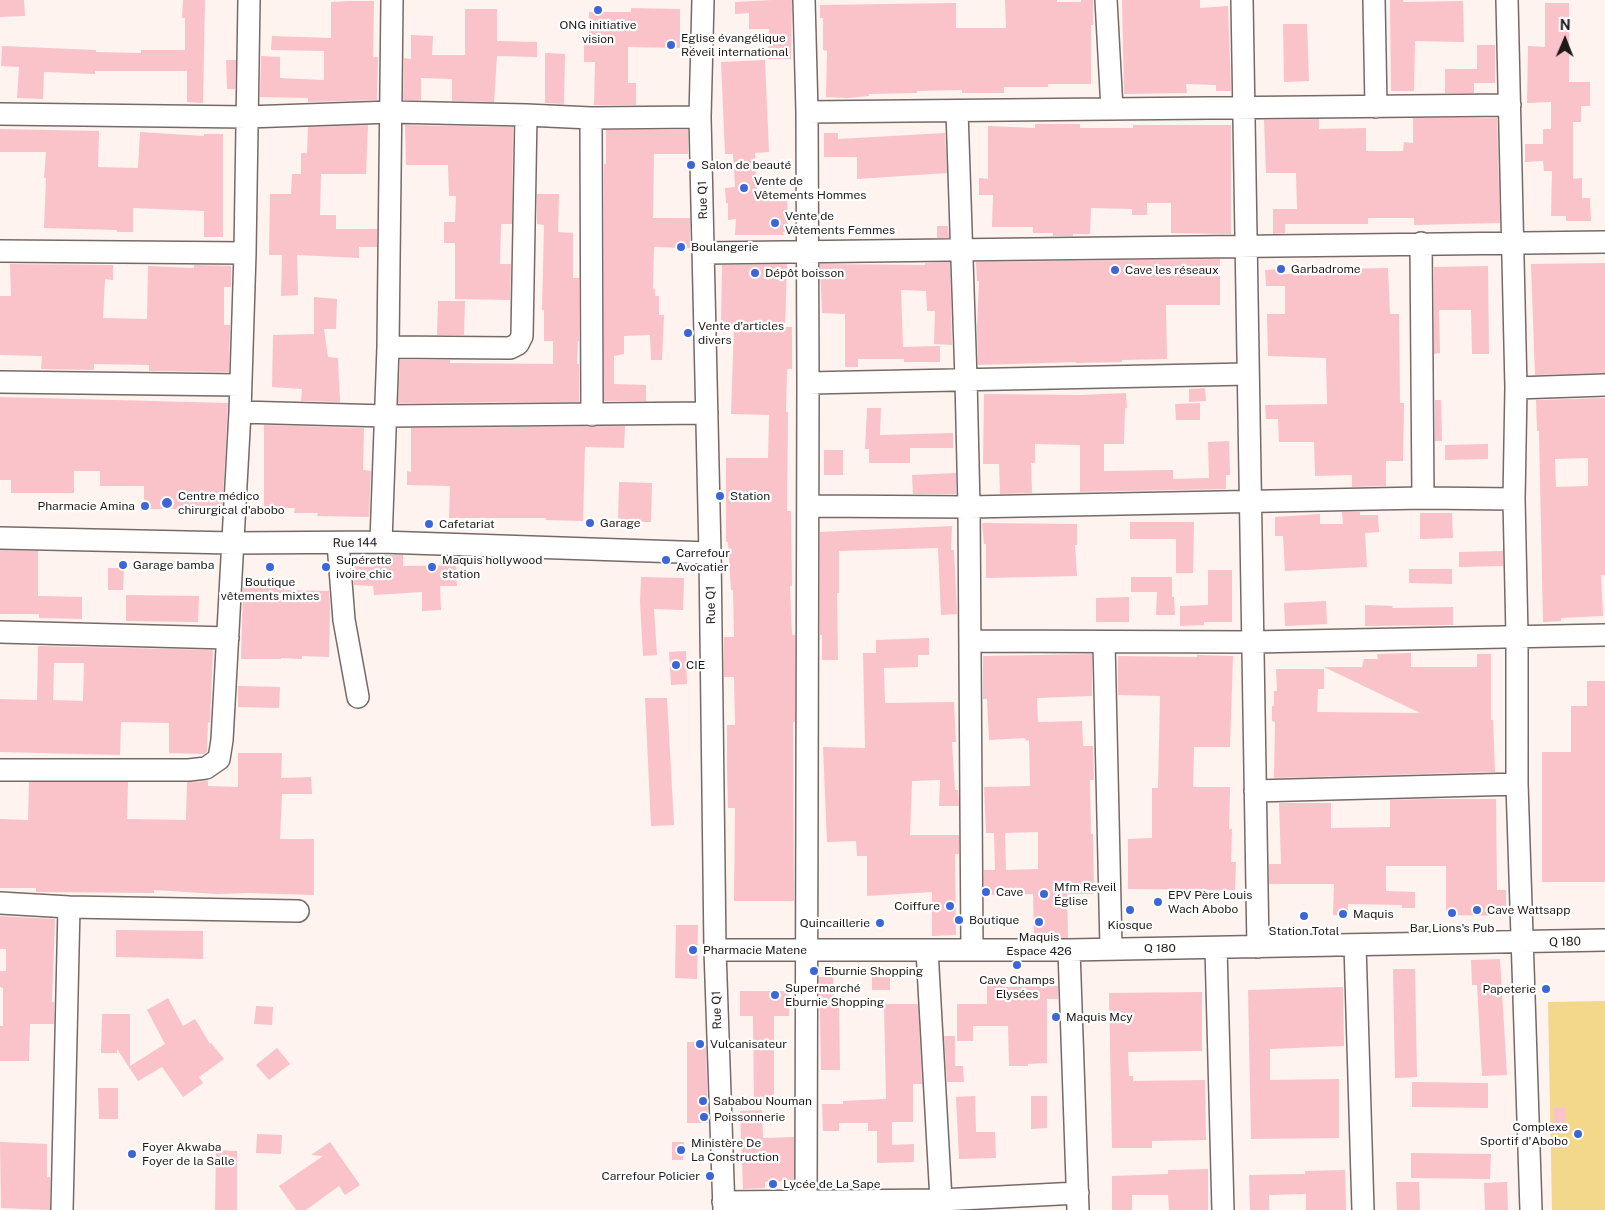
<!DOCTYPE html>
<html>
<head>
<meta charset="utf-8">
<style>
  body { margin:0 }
  #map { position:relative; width:1605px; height:1210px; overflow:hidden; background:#fef3ef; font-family:"Public Sans",sans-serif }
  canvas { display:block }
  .north { position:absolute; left:1540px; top:15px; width:50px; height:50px; -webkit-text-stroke:4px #fff; paint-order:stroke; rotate:1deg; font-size:14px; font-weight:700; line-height:20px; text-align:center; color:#1e1a18 }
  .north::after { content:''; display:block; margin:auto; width:18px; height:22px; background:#1e1a18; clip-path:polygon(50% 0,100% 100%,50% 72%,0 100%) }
</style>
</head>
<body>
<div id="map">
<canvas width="1605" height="1210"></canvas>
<div class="north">N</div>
</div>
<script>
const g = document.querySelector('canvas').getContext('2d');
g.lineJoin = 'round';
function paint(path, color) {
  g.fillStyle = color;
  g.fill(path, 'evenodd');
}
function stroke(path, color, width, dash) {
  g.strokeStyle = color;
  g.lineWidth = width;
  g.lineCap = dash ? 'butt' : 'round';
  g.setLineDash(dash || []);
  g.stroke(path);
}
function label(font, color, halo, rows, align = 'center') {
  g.font = font + ' "Public Sans",sans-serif';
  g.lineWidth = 4.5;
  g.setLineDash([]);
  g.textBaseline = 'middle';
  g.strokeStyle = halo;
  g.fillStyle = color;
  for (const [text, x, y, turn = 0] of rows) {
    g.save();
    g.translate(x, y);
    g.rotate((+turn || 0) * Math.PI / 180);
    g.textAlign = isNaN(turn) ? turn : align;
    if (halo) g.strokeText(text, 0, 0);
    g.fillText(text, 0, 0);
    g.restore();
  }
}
const green = new Path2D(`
  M1605,1001V1210H1552L1548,1002Z`);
const building = new Path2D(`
  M0,0H24L25,16L0,17Z
  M183,0H205L203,103L187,102V71H95V74L44,72L43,99L17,98L19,67L1,66L2,46L96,50V52L141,53V50H185V18H182Z
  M772,0H792L791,59H768L769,29H749V13L735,14V2Z
  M1005,0H1057V2H1081V0H1093V25H1091V84H1048V87H1004V93H962V90L917,91V93L869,94V96L848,98L826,97L827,51L823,50V18H820V5L956,3V28H1006Z
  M1122,0H1200V8L1228,6L1231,91H1216V85L1186,84L1187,93L1124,94Z
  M1390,0H1403V2L1463,1L1464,42L1415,41L1414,91H1391Z
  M350,1H374L373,57H378L377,100L308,102V98L260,97L261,56L280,57V78L324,80V51L271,50L272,36L331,38V2Z
  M1545,3H1569V82H1590V106H1581V122H1573V179L1582,178V198H1590L1591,221H1566V216H1551L1552,171H1544L1543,161L1525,162V144H1543V129H1551V102L1527,103L1528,46L1545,47Z
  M631,8L680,9V48L628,47V83H636V105H594L595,62H584V42H589V12H631Z
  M465,9H497V41L537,42V57L497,56L494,102L452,101V79L421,78V100H403L404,58L411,59V35L433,36L432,55H465Z
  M1283,24H1307L1309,81L1284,82Z
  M1477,45H1495V83H1474V93H1445V69H1477Z
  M545,53L565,54L564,104L545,103Z
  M226,60H236L235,89H227Z
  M765,60L769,152L755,153L757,192H787L788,232H783L784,235H735L736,219L728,220V203H726L725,188L735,187L733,154H725L721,62Z
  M1413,118H1497L1500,223L1414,225V218H1368V224H1285V233L1273,234V209H1297L1296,173H1266L1264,120L1319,119V129L1366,128V151H1403L1404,142L1413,143Z
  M1035,124H1080V128H1133V125H1231V234L1171,233V203H1147V215H1132V209L1091,208L1090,234H1073V236H1053V233H1033V227H992L993,195H979V178L988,179V126L1035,128Z
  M368,125L366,174H321L320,215H336V229H377V247H359V258L297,255L298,295L281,296L282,255H269L270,194H291L292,174H301V153H307L308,127Z
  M405,125L513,127L512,224H501L500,264H511L510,300L455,299V243H444V222H455L456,196H449L448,165H406Z
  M0,129L99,131L98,167L138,168L140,132L204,136V134H223V237H204V211L133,208V232H117V230L44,228L46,178H44L46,152H0Z
  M606,130H688V154H654L653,218H690V248L654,247L653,288L655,289V296H659V315H664L662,360H651L650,335L624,336V354L614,356V384L646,385V401H604V164H606Z
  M824,133H838V139L945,133L947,173L857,179V157H824Z
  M537,194H559L558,232L573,233V278H579V341H578L577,364H579V402L398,403L400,360H450V363L553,364V341H544V310H542L544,225L537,224Z
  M937,226H948L949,238H937Z
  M1220,259V305H1166L1167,359L1122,360V362L1076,363V362L978,365L977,327L979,281H977L976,262Z
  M950,262L952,345L934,344L935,311H927L926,291L901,290L903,347L940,346V362H904V359H858V367H845V314L822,313L820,264L925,265V263Z
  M1605,263V373L1535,375L1531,264Z
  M10,264L113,265V280L105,279L103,318L147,319L148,266L194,268V265L231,266V287H224V325H230L229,372L149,371V365L94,364V370L41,369L42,356L0,355V296H11Z
  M787,264L785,327H792V369H787L786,412H788L787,511H791L792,586H790L792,635H795V722H793L794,901H734L735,808H728L727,767V725H735L734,677H724V637H734L733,590H731L728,542H726V458H768L769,415L731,414L734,326L721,325L722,265Z
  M1488,266L1489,354H1472L1471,310H1439L1440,353L1434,354V267Z
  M1388,268L1390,314H1399L1400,403H1404L1403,461H1386V486L1352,487V475L1315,476L1314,442H1279L1278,419H1266L1265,405L1327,404L1326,358L1268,356L1267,314H1285V286H1266L1265,270L1279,269V274L1341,273V269Z
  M314,297L337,299L336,329H324L328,357L338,358L340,402L301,401L302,389L272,387L273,335L314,334Z
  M438,301H465L464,335H437Z
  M1205,388L1206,401L1189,402V389Z
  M1126,393L1127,408H1125L1124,444H1104V471L1173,470V479L1209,478L1208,442L1229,441L1230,475H1226V489L1080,492V445L1035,444V463H1031L1032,493L1000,494L999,464H983L984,394L1080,395Z
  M0,397L228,403L222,515H190V509H144V486H100V471H74V493H11V480H0Z
  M1605,398V575H1601L1603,616L1561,618V621L1543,622L1539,431H1537L1536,400ZM1588,458V486L1556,487L1555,459Z
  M1435,400H1441L1442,441H1435Z
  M1200,403V420H1176L1175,404Z
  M867,408H881L880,435L953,433V448H910V463H869V449H865Z
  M264,425L364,428L363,470L371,471L369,517L317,516L318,513H294L295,508H264Z
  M625,426L624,448L585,447L583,521L546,520V518H449L450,486L407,485V471L411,472V428Z
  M1488,444V459L1445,460V445Z
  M824,450H843V475H824Z
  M956,473V494H913L912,475Z
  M619,482L652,483L651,522H618Z
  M1342,512H1360V515H1378L1379,532L1365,533L1367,567L1285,571L1283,536H1275V517L1320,514V524H1343Z
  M1420,513H1452L1453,538L1420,539Z
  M1130,522H1194L1193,573H1176V539H1130Z
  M982,523L1077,524V545H1075L1077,576L986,578V544H984Z
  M952,526L951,550H954L957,614L941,615L938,548L839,551V593H837L838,660H822V635H820V532Z
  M0,550L38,551V596L82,597V619L39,618V614H0Z
  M1503,551V566L1459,567V552Z
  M380,555H403V566L456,565L457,586H440L441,610L422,611V592L374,595L373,586L354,585L352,566L374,567V558L380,559Z
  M108,568H124L123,590H108Z
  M1409,569H1452V584L1409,583Z
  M1208,570H1232V622H1204V625L1180,626V606L1208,605Z
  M641,577L684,578L683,610L654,609L657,655L643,656L640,602Z
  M1131,577H1172V597H1174L1175,615H1156L1157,592H1131Z
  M243,587L284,588V590L329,591L330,607L329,657L302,656V659L281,658V659H241Z
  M126,595L199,596L198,622L126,621Z
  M1129,597V622H1096V598Z
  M1326,601L1327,624L1285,626L1284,603Z
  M1365,605L1393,606L1392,608L1453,607V625L1365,626Z
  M929,638V655H918V667L884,668L885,703L954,702L956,742H952L955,790H958L959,806H939L940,780L912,781L910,835H959V854H955L956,935L932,936V892L867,896V856H857L856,841L827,842L823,747L865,748L863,653H876V640Z
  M38,646L213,650L210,723L208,722L207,752L204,754L169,753V723L121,722L120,755L0,752V699L37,700ZM54,663H84L83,701L53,700Z
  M686,651L687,684L671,685L669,652Z
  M1411,653V667H1477V654H1491V720H1493L1495,772L1274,778L1275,722L1272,721V706H1274V691H1277L1276,669H1324V689H1318L1317,712L1420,713L1324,667H1362L1364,659H1378L1377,654Z
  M1092,654V696L1037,698L1038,722L1082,721L1083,746H1093L1094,780H1090L1091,834H1093L1094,894H1067L1068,938H1034L1033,894L984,895V870H995L994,833H986L984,787L1030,786L1029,740L1026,741L1025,738L989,740L987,699H983V656ZM1038,832V869L1006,870L1005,833Z
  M1197,655L1233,656L1230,747H1194L1193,787H1230L1229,829H1232L1231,862H1236L1235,890L1128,889V839L1152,838V788H1158L1160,696L1118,695V656L1197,657Z
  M1587,681H1605V882H1542V752H1571V706H1587Z
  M238,686L280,687L279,708L238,707Z
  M645,698H667L674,825L651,826Z
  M238,753H282L281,778L311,777L312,794H282L280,839H314V895L249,893L217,894L154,890V893L36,892V888H0V819L28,820L29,782H128L127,819L186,820L187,782L208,781V786L238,787Z
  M1428,799H1496L1497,890H1506V916L1446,915V866H1386V891L1415,892V908H1402V905L1348,904V916L1333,915L1334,884H1269V864H1281L1279,803H1331V828L1390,827V800H1386Z
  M0,916L55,919L52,1002H54V1024H30L29,1061H0V1026H3V988L0,987V971H6V949H0Z
  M676,925H698L697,979L675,978Z
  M116,930L203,931V959L116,957Z
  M1500,959L1507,1075L1482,1076L1477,985H1472L1471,960Z
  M1393,969H1415L1417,1077L1395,1078Z
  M872,974H890V990H872Z
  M987,976H1003V987L1058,986V999H1047V1063L1028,1064V1066H1009L1008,1026H973V1041H957V1004H987Z
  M819,977H833L834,1007H839L840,1070H821Z
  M1343,987L1344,1046L1270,1049V1080L1339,1079V1138L1251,1139L1248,990Z
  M740,991H789V1016H774V1105H754L753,1016H740Z
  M1202,992V1051L1128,1052L1129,1076H1133V1081L1205,1080L1206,1140L1152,1141V1148H1112L1109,993Z
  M168,998L183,1026L195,1019L210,1044L211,1043L224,1059L199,1077L203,1083L183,1097L162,1067L138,1081L117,1049V1053H101L102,1014H130V1066L165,1044L147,1010Z
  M884,1004H918L922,1084H913V1122H892V1145L914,1144V1162L877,1163V1131H868V1123H839V1131H823L822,1104H843V1101L886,1099Z
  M256,1006L273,1007L272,1025L254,1024Z
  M944,1036H955V1066H963L964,1082H947Z
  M687,1042H706L708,1123H687Z
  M277,1048L290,1064L269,1080L256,1065Z
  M1412,1082L1488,1083V1108L1412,1107Z
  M98,1088H118V1119H99Z
  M975,1096L976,1132H995L996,1158L959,1159L956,1097Z
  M1031,1096H1047V1128L1031,1129Z
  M1554,1108H1565V1127H1554Z
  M762,1110L763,1138L794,1137V1181L765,1182V1188L743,1189L740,1111Z
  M257,1134L282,1135L281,1154L256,1153Z
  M0,1142L47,1144V1177H50V1210L1,1208Z
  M330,1142L360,1185L345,1195L339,1186L306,1210H296L279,1186L323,1156L311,1155Z
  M672,1142H684L683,1160H672Z
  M216,1150L237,1151V1210H215Z
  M1411,1153L1491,1154L1490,1179L1411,1178Z
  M1208,1169V1210H1169L1168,1195H1132V1210H1112V1176L1168,1174V1170Z
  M1345,1170L1346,1210H1306V1194L1269,1195V1210H1250L1249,1175L1305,1174V1171Z
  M1396,1182H1419L1420,1210H1397Z
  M1507,1182L1508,1210H1485L1484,1183Z`);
const minor = new Path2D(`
  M703,0L700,117L710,553L715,950L724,1210
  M804,0L807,112L808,383L806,1201
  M1106,0L1112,109
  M1242,0L1258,947
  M1374,0L1376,107
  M1507,0L1516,388L1514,499L1517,636V784L1531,1210
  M957,111L966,379L969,507L972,950
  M807,112L1510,105
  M0,114L247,117L391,112L526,115L591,118L700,117
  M591,118L592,415
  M1421,243L1423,498
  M0,251L245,253
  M704,253L1605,242
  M388,347L510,348L518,344L522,336L526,115
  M0,382L240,385
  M808,383L1248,374
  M1516,388L1605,385
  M240,412L386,416L707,413
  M808,506L969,507L1423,498L1514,499
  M0,538L232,543L381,542L710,553
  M381,542L388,347L392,0
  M338,543L344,620L358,697
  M0,632L228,638
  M970,641L1253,642L1605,635
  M1104,643L1111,948
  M0,770H189L206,768L219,759L222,740L240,412L245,253L249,0
  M1255,791L1517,784
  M0,903L69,907L298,911
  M1355,945L1363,1210
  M1216,948L1223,1210
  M715,950H1069L1605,940
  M927,950L941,1200
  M1069,950L1078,1210
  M723,1202L941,1200L1078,1193
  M62,1210L69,907`);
const markers = [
  [598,10,5,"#3c66d7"],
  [671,45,5,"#3c66d7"],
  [691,165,5,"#3c66d7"],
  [744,188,5,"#3c66d7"],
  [775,223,5,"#3c66d7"],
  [681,247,5,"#3c66d7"],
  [1281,269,5,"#3c66d7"],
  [1115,270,5,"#3c66d7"],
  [755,273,5,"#3c66d7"],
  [688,333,5,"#3c66d7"],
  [720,496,5,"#3c66d7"],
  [167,503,6,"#3c66d7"],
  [145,506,5,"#3c66d7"],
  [590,523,5,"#3c66d7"],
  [429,524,5,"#3c66d7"],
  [666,560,5,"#3c66d7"],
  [123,565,5,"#3c66d7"],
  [270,567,5,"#3c66d7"],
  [326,567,5,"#3c66d7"],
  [432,567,5,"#3c66d7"],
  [676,665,5,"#3c66d7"],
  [986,892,5,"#3c66d7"],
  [1044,894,5,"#3c66d7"],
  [1158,902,5,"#3c66d7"],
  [950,906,5,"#3c66d7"],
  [1130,910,5,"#3c66d7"],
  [1477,910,5,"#3c66d7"],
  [1452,913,5,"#3c66d7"],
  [1343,914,5,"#3c66d7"],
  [1304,916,5,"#3c66d7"],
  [959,920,5,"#3c66d7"],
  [1039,922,5,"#3c66d7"],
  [880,923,5,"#3c66d7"],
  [693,950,5,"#3c66d7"],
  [1017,965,5,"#3c66d7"],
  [814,971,5,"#3c66d7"],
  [1546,989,5,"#3c66d7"],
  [775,995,5,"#3c66d7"],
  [1056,1017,5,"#3c66d7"],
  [700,1044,5,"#3c66d7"],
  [703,1101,5,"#3c66d7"],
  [704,1117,5,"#3c66d7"],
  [1578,1134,5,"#3c66d7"],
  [681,1150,5,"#3c66d7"],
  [132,1154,5,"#3c66d7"],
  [710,1176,5,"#3c66d7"],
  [773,1184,5,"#3c66d7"]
];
const poiNames = [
  ["ONG initiative",598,25,"center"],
  ["vision",598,39,"center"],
  ["Eglise évangélique",681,38],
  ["Réveil international",681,52],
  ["Salon de beauté",701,165],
  ["Vente de",754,181],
  ["Vêtements Hommes",754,195],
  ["Vente de",785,216],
  ["Vêtements Femmes",785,230],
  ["Boulangerie",691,247],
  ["Garbadrome",1291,269],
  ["Cave les réseaux",1125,270],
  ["Dépôt boisson",765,273],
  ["Vente d'articles",698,326],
  ["divers",698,340],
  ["Centre médico",178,496],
  ["chirurgical d'abobo",178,510],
  ["Station",730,496],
  ["Pharmacie Amina",135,506,"right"],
  ["Garage",600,523],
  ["Cafetariat",439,524],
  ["Carrefour",676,553],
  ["Avocatier",676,567],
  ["Supérette",336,560],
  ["ivoire chic",336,574],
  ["Maquis hollywood",442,560],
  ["station",442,574],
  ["Garage bamba",133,565],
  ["Boutique",270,582,"center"],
  ["vêtements mixtes",270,596,"center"],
  ["CIE",686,665],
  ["Mfm Reveil",1054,887],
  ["Église",1054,901],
  ["Cave",996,892],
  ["EPV Père Louis",1168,895],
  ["Wach Abobo",1168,909],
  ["Coiffure",940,906,"right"],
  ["Cave Wattsapp",1487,910],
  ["Maquis",1353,914],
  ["Boutique",969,920],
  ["Quincaillerie",870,923,"right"],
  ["Kiosque",1130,925,"center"],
  ["Bar Lions's Pub",1452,928,"center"],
  ["Station Total",1304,931,"center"],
  ["Maquis",1039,937,"center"],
  ["Espace 426",1039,951,"center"],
  ["Pharmacie Matene",703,950],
  ["Eburnie Shopping",824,971],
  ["Cave Champs",1017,980,"center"],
  ["Elysées",1017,994,"center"],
  ["Supermarché",785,988],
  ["Eburnie Shopping",785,1002],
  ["Papeterie",1536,989,"right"],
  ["Maquis Mcy",1066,1017],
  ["Vulcanisateur",710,1044],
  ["Sababou Nouman",713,1101],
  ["Poissonnerie",714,1117],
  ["Complexe",1568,1127,"right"],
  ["Sportif d'Abobo",1568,1141,"right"],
  ["Ministère De",691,1143],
  ["La Construction",691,1157],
  ["Foyer Akwaba",142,1147],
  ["Foyer de la Salle",142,1161],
  ["Carrefour Policier",700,1176,"right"],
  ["Lycée de La Sape",783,1184]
];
const streetNames = [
  ["Rue Q1",703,200,-92],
  ["Rue 144",355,543,-1],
  ["Rue Q1",711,605,-91],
  ["Q 180",1565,942,-2],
  ["Q 180",1160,948],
  ["Rue Q1",717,1010,-92]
];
paint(green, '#f3d78a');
paint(building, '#fac2c9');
stroke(minor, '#766a67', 24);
stroke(minor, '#fff', 21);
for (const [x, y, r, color] of markers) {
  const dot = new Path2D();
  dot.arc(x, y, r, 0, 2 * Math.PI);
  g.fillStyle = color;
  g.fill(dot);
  stroke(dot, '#fff', 2);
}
label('12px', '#1e1a18', '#fff', poiNames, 'left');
label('12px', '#1e1a18', '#fff', streetNames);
</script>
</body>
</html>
